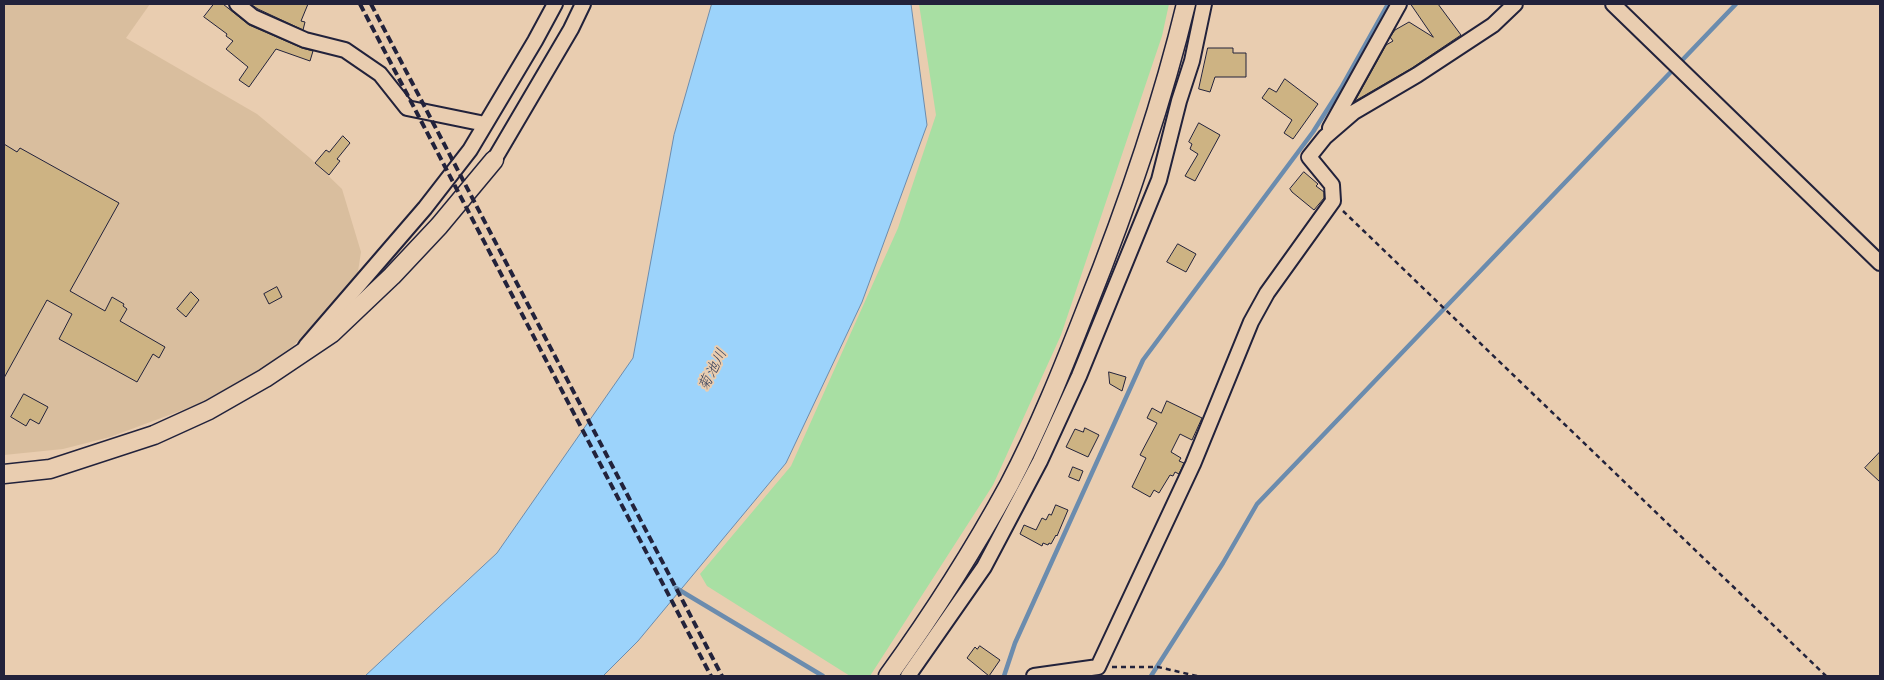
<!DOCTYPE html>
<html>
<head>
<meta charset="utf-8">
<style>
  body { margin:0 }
  #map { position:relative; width:1884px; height:680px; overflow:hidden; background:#e9cdb0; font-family:"Patrick Hand",sans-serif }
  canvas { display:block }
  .frame { position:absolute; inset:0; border:5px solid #22223b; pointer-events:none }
</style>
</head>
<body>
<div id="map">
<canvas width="1884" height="680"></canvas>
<div class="frame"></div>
</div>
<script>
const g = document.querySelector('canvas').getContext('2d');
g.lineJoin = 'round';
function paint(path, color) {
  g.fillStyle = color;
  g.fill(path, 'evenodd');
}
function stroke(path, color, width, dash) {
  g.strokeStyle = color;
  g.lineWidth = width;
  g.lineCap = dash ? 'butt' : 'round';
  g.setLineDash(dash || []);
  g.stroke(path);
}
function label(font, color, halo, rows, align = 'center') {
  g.font = font + ' "Patrick Hand","Klee One",sans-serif';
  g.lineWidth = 4;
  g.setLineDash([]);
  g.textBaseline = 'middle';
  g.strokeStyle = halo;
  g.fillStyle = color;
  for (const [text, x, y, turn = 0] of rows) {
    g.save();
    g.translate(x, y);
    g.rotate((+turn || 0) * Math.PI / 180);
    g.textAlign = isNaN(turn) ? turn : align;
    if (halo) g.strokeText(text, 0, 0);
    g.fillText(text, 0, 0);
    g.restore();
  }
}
const built = new Path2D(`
  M4,4H150L126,38L257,114L310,158L342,189L361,252L357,278L293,346L261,369L229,387L196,405L110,437L63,449L4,455Z`);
const green = new Path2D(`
  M919,4H1169L1162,36L1061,335L993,485L870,676H850L707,586L700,574L791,466L898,228L936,115Z`);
const water = new Path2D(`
  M712,4H911L927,125L862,302L786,463L638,641L603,676H365L497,553L633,358L674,135Z`);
const stream = new Path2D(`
  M676,588L823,676
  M1004,676L1015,643L1143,360L1313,132L1341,88L1388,4
  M1151,676L1223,563L1257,504L1736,4`);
const building = new Path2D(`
  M214,4H223L249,25L302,48L313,51L310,61L276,49L249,87L239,80L248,67L226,49L233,41L226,36L227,34L204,17Z
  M253,4H308L301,21L305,22L303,30L258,9L252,5Z
  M1411,4H1438L1461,35L1412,68L1355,101L1386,45L1393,41L1390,37L1395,30L1409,22L1433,37Z
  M1208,48H1233V53H1246V77H1215L1210,92L1199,89Z
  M1285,79L1318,104L1293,139L1284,133L1292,120L1262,98L1269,88L1276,92Z
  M1199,123L1220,135L1195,181L1185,176L1198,154L1190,149L1192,144L1189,142Z
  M343,136L350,143L337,159L340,161L329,175L315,163L326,150L329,152Z
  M4,144L17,152L20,148L119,203L70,291L105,311L112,297L124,304L123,306L127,309L120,321L165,347L159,358L153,354L137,382L59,339L72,314L47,300L4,378Z
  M1304,172L1318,184L1316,186L1324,192V198L1314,210L1292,192L1290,189Z
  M1178,244L1196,254L1186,272L1167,262Z
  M277,287L282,297L269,304L264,294Z
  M191,292L199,300L186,317L177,309Z
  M1109,372L1126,377L1122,391L1110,384Z
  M24,394L48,407L39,424L30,419L26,426L11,417Z
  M1167,401L1202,418L1192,440L1180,434L1171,452L1181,458L1179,461L1184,463L1179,474L1175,472L1173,476L1170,475L1159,493L1154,490L1150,497L1132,487L1146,458L1140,455L1157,423L1147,418L1152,408L1161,413Z
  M1085,428L1099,435L1088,457L1066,447L1075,429L1083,432Z
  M1880,452V482L1865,468Z
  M1073,467L1083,471L1079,481L1069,477Z
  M1056,505L1068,510L1057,536L1056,535L1051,544L1049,543L1048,545L1043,543L1042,546L1020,534L1024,525L1036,530L1042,518L1046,520L1049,514L1051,515Z
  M980,646L1000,660L989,676L967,658L975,647L977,649Z`);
const path = new Path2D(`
  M1343,211L1826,676
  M1112,667H1158L1197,676`);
const minor = new Path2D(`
  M237,4L253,17L305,40L345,50L380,74L407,108L485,124
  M1613,4L1880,263
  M1330,128L1399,4
  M494,160L571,29L583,4
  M306,346L425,208L470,150L535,41L555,4
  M908,676L984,567L1040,461L1079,376L1159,180L1179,101L1192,61L1204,4
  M1034,676L1098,667L1193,464L1251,322L1267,293L1333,201L1332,185L1309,157L1325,137L1354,112L1417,75L1493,25L1515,4`);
const tertiary = new Path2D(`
  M4,474L50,469L154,435L209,410L265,378L332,333L392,276L439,226L494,160
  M888,676C932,615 973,551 1009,485C1039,428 1063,368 1086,309C1126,209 1161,108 1186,4`);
const rail = new Path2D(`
  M360,4L711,676
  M371,4L722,676`);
const waterNames = [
  ["菊池川",713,370,-63]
];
paint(built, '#d9be9e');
paint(green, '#a8dfa3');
paint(water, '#9cd3fb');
stroke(water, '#6b8cae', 1);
stroke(stream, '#6b8cae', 4.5);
paint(building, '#cdb383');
stroke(building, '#22223b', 1);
stroke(minor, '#22223b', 18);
stroke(tertiary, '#22223b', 21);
stroke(path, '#22223b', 2.5, [5, 4]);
stroke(minor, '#e9cdb0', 14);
stroke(tertiary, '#e9cdb0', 18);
stroke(rail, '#22223b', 4, [8, 4]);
label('italic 15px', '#343d58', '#e9cdb0', waterNames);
</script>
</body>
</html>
